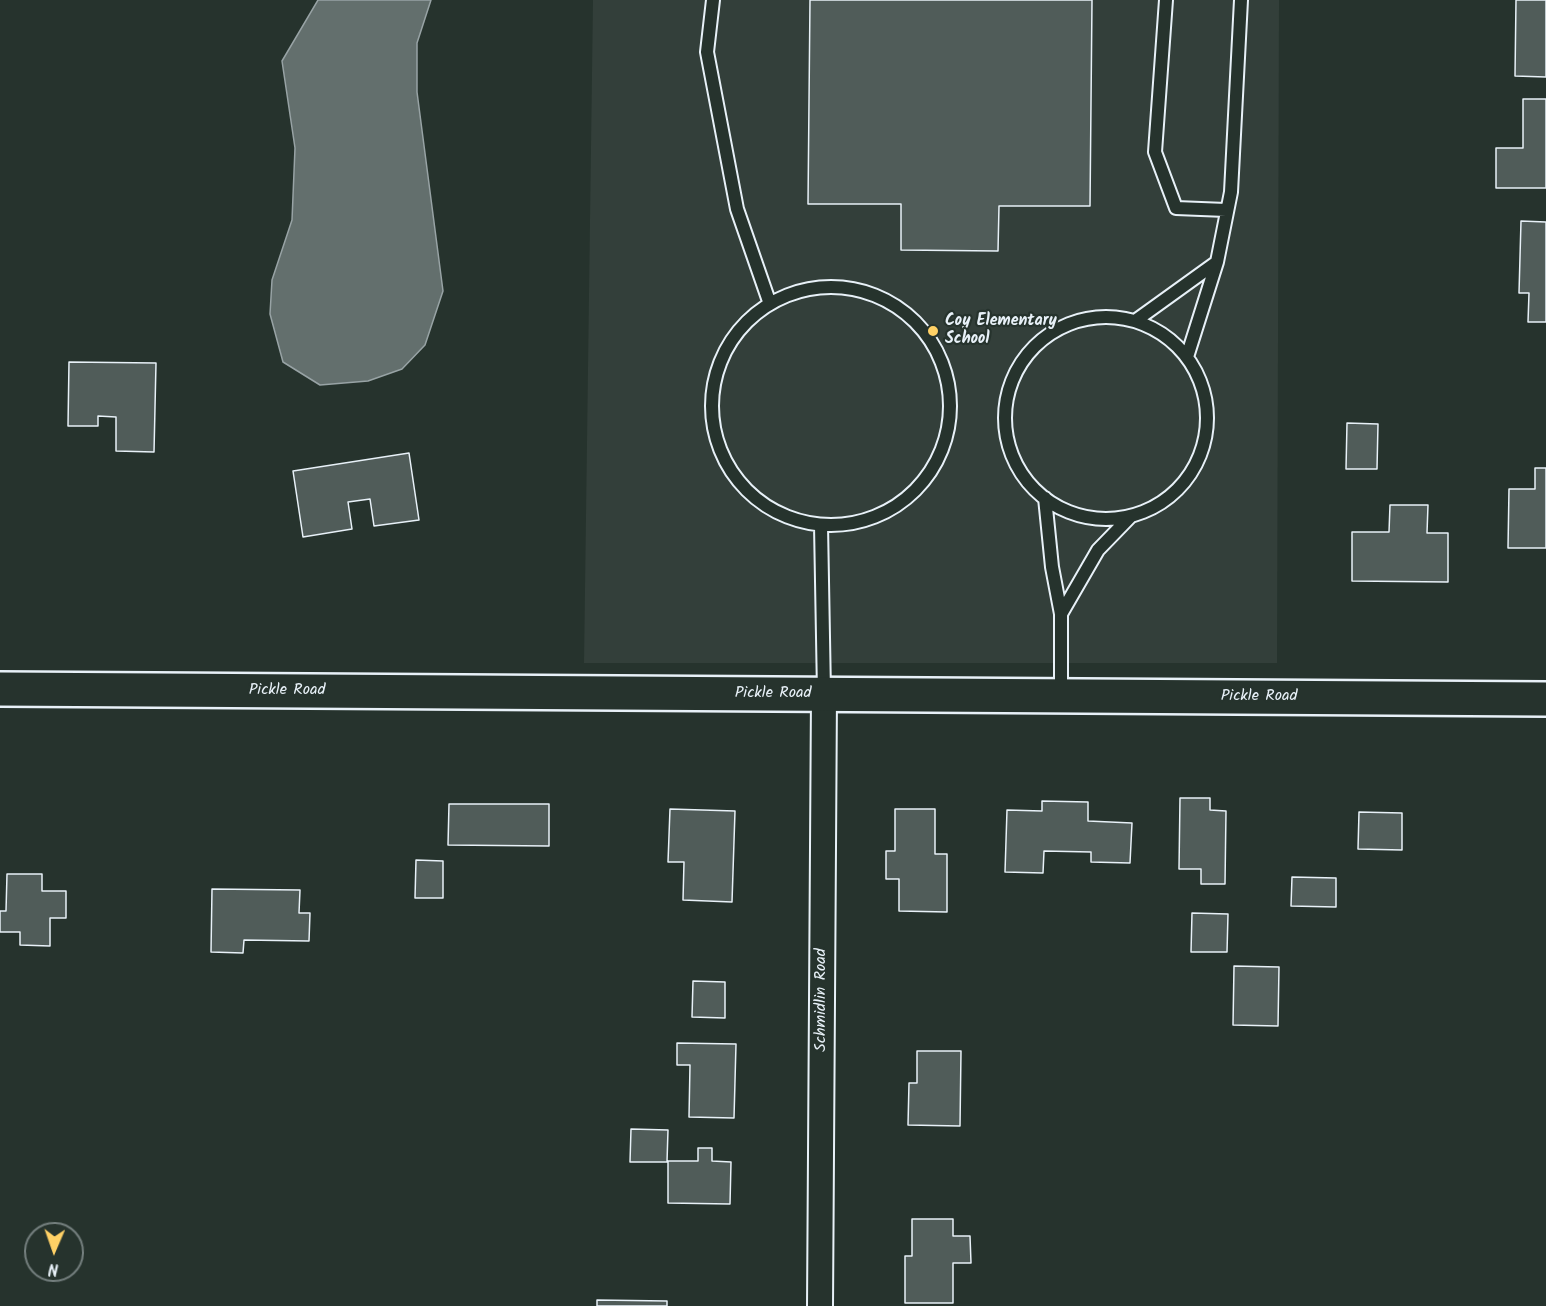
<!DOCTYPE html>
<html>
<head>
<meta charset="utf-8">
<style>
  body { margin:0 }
  #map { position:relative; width:1546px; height:1306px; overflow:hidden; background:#26332d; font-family:Kalam,sans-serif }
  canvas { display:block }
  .north { position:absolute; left:24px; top:1222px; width:60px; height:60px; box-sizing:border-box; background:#26332d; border:2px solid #747f7e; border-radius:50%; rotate:182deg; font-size:16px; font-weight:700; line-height:24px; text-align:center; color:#e8f1f8 }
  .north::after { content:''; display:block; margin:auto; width:21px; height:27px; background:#ffd166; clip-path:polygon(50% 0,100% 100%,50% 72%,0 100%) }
</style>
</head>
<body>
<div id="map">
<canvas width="1546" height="1306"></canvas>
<div class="north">N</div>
</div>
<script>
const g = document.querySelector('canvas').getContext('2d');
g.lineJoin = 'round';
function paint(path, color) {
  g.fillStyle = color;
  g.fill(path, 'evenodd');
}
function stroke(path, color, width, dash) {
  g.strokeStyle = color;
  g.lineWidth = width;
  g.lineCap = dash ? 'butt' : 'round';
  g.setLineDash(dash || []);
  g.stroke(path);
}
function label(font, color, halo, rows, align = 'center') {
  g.font = font + ' Kalam,sans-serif';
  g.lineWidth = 4.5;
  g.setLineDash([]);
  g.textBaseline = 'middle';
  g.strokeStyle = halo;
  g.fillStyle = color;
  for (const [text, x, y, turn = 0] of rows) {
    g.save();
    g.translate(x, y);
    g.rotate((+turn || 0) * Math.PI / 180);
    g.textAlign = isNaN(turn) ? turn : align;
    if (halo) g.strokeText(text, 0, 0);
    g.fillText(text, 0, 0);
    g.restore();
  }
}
const built = new Path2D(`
  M593,0H1279L1277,663H584Z`);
const water = new Path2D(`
  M318,0H431L417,43V92L443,291L425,345L402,369L368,381L320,385L283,362L270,314L272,280L292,220L295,148L282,61Z`);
const building = new Path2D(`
  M810,0H1092L1090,206H999L998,251L901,250V204H808Z
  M1516,0H1546V77L1515,76Z
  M1523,99H1546V188H1496V148H1523Z
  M1521,221L1546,222V322H1528L1529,293H1519Z
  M69,362L156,363L154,452L116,451V417L98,416V426H68Z
  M1347,423L1378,424L1377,469H1346Z
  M409,453L419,520L374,526L370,499L348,502L352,529L303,537L293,471Z
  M1535,468H1546V548H1508L1509,489H1535Z
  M1390,505H1428L1427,533H1448V582L1352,581V532H1389Z
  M1180,798H1210V810L1226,811L1225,884H1201V869H1179Z
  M1042,801L1088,802V821L1132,823L1130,863L1091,862V852L1044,851L1043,873L1005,872L1007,810L1042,811Z
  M449,804H549V846L448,845Z
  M670,809L735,811L732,902L683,900L684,862H668Z
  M895,809H935V854H947V912L899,911V879H886V851H895Z
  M1359,812L1402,813V850L1358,849Z
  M416,860L443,861V898H415Z
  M7,874H42V891H66V918H50V946L20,945V932H0V911H6Z
  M1292,877L1336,878V907L1291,906Z
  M212,889L300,890L299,913H310L309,941L244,940L243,953L211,952Z
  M1192,913L1228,914L1227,952H1191Z
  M1234,966L1279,967L1278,1026L1233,1025Z
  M693,981L725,982V1018L692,1017Z
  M677,1043L736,1044L734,1118L689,1117L690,1065H677Z
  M917,1051H961L960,1126L908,1125L909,1083H917Z
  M631,1129L668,1130L667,1162H630Z
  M698,1148H712V1161L731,1162L730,1204L668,1203V1161H698Z
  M912,1219H953V1236H970L971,1263H953V1303H905V1256H912Z
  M597,1300L667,1301V1306H597Z`);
const lane = new Path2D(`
  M713,0L707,52L737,209L770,304
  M1166,0L1155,152L1176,208L1226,210
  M712 406a119 119 0 1 1 238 0a119 119 0 1 1-238 0Z
  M1005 418a101 101 0 1 1 202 0a101 101 0 1 1-202 0Z
  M1135,321L1217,262
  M1187,357L1217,262L1231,192L1241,0
  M1045,498L1052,567L1061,614V694
  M821,525L824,693
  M1061,614L1098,550L1131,516`);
const street = new Path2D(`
  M820,1306L824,694`);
const secondary = new Path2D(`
  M0,689L1546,699`);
const markers = [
  [933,331,6,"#ffd166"]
];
const poiNames = [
  ["Coy Elementary",945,322],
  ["School",945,340]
];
const streetNames = [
  ["Pickle Road",287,691],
  ["Pickle Road",773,694],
  ["Pickle Road",1259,697],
  ["Schmidlin Road",822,1000,-90]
];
paint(built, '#333f3a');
paint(water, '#636f6d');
stroke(water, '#98a3a5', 1.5);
paint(building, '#505c59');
stroke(building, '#e8f1f8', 1.5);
stroke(lane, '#e8f1f8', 16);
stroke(street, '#e8f1f8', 28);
stroke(secondary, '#e8f1f8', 38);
stroke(lane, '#26332d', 12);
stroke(street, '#26332d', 24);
stroke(secondary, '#26332d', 33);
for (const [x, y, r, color] of markers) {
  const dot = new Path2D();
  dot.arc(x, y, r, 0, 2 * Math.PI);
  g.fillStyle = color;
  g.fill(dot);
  stroke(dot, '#26332d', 2);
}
label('bold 16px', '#e8f1f8', '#26332d', poiNames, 'left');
label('16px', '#e8f1f8', '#26332d', streetNames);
</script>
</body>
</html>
